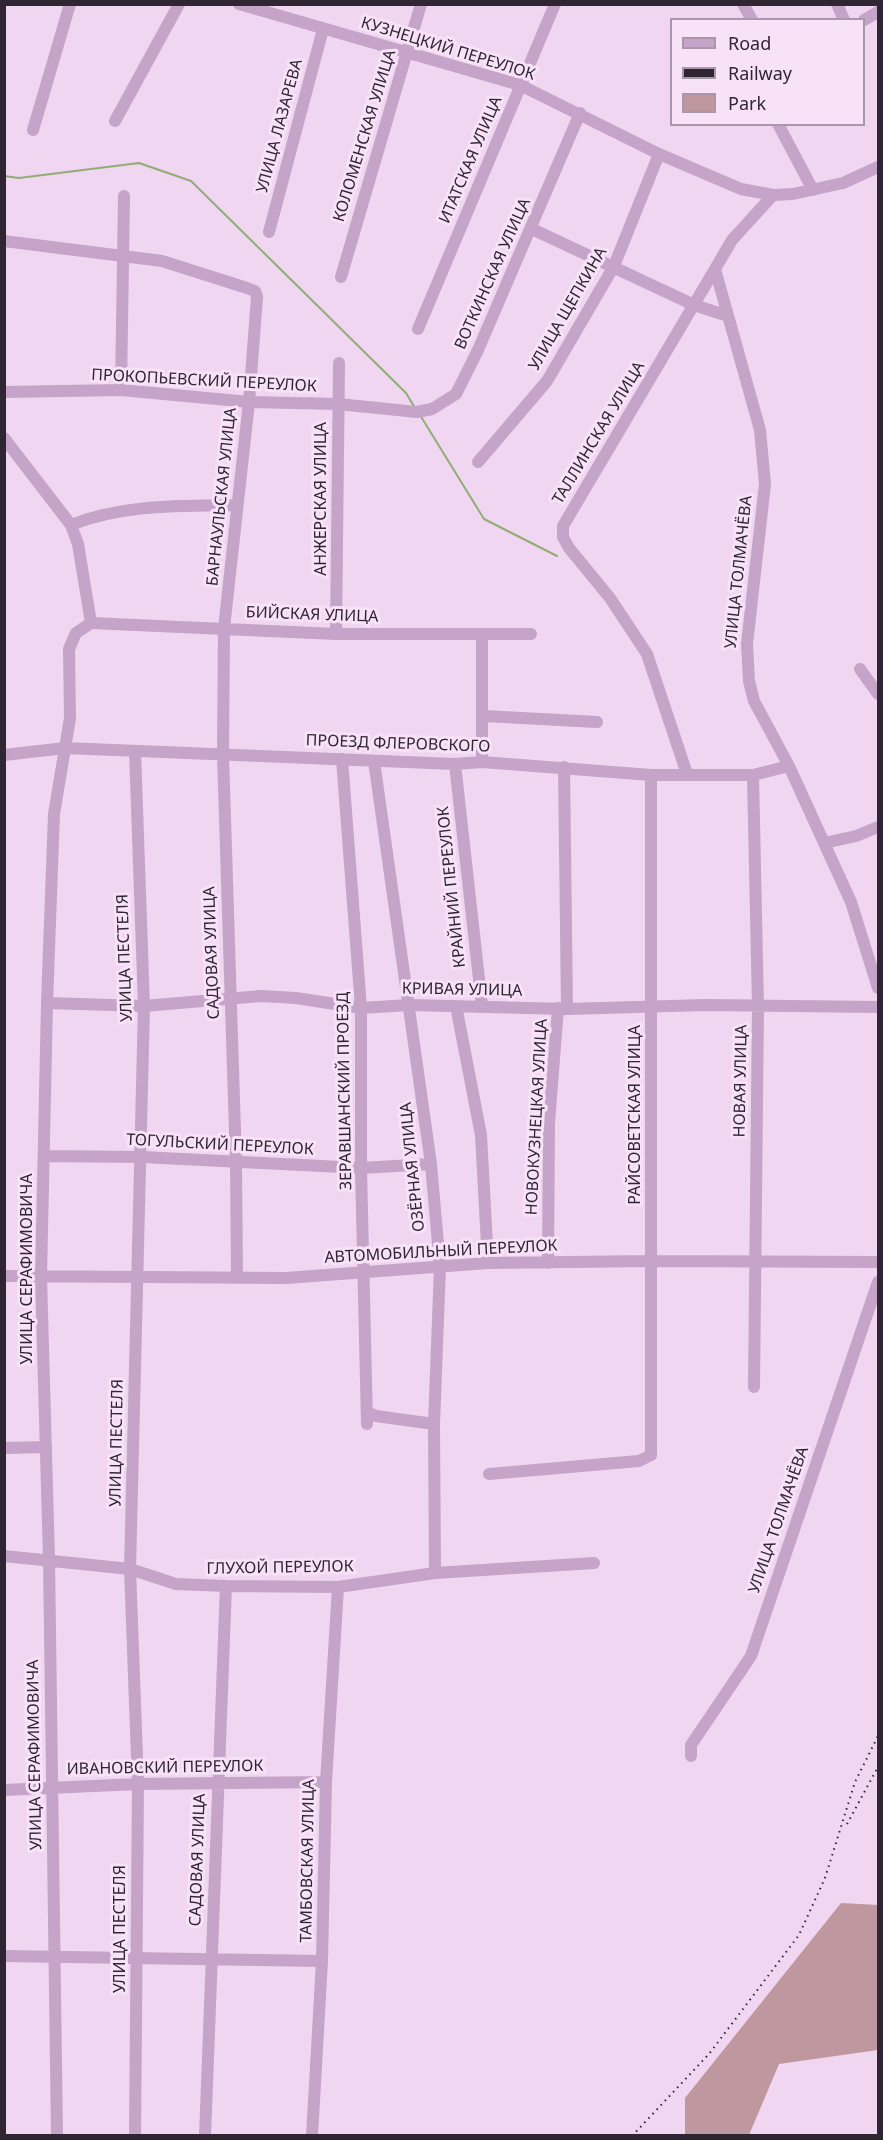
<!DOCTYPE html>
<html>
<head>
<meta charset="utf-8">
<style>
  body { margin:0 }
  #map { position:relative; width:883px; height:2140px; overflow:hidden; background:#f0d6f0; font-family:"Noto Sans",sans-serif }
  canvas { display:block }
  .frame { position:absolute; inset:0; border:6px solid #302533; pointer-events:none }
  .legend { position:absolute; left:670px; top:18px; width:195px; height:108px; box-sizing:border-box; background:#f8e2f8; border:2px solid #a896a9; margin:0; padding:8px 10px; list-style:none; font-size:18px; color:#302533 }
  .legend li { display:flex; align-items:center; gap:12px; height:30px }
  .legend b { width:30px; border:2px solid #a896a9 }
</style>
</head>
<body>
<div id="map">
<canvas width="883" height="2140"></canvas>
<div class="frame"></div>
<ul class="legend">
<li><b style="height:8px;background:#c6a3c8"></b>Road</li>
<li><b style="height:8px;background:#302533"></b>Railway</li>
<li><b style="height:16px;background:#bf979e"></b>Park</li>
</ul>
</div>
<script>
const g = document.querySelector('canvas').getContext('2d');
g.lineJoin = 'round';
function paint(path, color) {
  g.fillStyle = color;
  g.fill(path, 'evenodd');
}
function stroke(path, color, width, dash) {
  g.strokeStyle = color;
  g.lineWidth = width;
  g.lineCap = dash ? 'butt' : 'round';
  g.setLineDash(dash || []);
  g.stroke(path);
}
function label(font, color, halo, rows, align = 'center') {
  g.font = font + ' "Noto Sans",sans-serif';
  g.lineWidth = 6;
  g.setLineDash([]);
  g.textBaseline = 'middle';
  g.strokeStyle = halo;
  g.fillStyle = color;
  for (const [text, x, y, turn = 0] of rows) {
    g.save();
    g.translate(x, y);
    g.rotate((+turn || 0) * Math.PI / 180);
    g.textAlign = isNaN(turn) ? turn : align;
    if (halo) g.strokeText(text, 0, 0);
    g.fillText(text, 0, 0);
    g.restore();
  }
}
const green = new Path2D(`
  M841,1903L878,1905V2050L779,2064L749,2135H685V2098Z`);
const stream = new Path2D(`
  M4,176L19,178L139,163L191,181L406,393L415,408
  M420,415L484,519L557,556`);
const minor = new Path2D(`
  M239,4L520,85L659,154L741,189L773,195L793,194L843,183L878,167
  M743,4L752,20
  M837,4L844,20
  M864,20L878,12
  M115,121L179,4
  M778,124L813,190
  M33,130L70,4
  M773,195L732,240L715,269L760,430L765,484L747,644L749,681L754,701L789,766L851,902L878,988
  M532,229L694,305L728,316
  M269,232L323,29
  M4,241L162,261L247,288L255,291L257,297L249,402L224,628L223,755L236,1163L237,1278
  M341,277L421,4
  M418,329L555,4
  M121,390L124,196
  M4,392L121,390L249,402L338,404L417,412L432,409L456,394L478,350L580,113
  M4,438L71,525L78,544L91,623L76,633L69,649L70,718L54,814L47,1003L41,1277L49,1559L57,2136
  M478,462L547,381L614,266L659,154
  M71,525C123,504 181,506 237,505
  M91,623L336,634H531
  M336,634L339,363
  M860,669L878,694
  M484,716L597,722
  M4,755L65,748L455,764L482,762L651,775H753L789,766
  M342,759L361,1008V1168L367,1424
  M374,761L431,1164L440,1267L434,1424L435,1573
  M482,762V634
  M455,764L482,1006
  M564,767L567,1009
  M687,774L647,654L610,598L569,548L563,537V526L715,269
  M753,775L758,1007L754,1387
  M824,843L856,836L878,827
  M47,1003L144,1006L261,996L296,998L361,1008L409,1005L567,1009L705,1005L878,1007
  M456,1006L481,1135L488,1263
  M44,1156L142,1157L361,1168L431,1164
  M548,1263L549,1123L558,1008
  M4,1276L286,1278L488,1263L651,1261L878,1262
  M367,1412L376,1416L434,1424
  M4,1448L46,1447
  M489,1474L639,1461L651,1455V775
  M4,1556L130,1569L176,1584L226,1586L338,1587L435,1573L594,1563
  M691,1756V1745L751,1656L878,1282
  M4,1790L138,1784L326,1782
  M4,1956L322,1961
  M135,2136L138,1784L130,1569L144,1006L135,751
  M205,2136L226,1586
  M312,2136L322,1961L326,1782L338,1587`);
const rail = new Path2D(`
  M847,1824L878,1767
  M632,2136L709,2054L799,1935L825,1878L855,1782L878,1736`);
const streetNames = [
  ["КУЗНЕЦКИЙ ПЕРЕУЛОК",448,49,17],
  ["УЛИЦА ЛАЗАРЕВА",280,126,-75],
  ["КОЛОМЕНСКАЯ УЛИЦА",365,136,-73],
  ["ИТАТСКАЯ УЛИЦА",471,160,-67],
  ["ВОТКИНСКАЯ УЛИЦА",493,274,-66],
  ["УЛИЦА ЩЕПКИНА",568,309,-60],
  ["ПРОКОПЬЕВСКИЙ ПЕРЕУЛОК",204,381,3],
  ["ТАЛЛИНСКАЯ УЛИЦА",599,433,-59],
  ["БАРНАУЛЬСКАЯ УЛИЦА",222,497,-84],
  ["АНЖЕРСКАЯ УЛИЦА",321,499,-90],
  ["УЛИЦА ТОЛМАЧЁВА",739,572,-84],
  ["БИЙСКАЯ УЛИЦА",312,615,2],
  ["ПРОЕЗД ФЛЕРОВСКОГО",398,744,2],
  ["КРАЙНИЙ ПЕРЕУЛОК",452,887,-96],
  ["САДОВАЯ УЛИЦА",212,953,-92],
  ["УЛИЦА ПЕСТЕЛЯ",125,958,-92],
  ["КРИВАЯ УЛИЦА",462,990,1],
  ["НОВАЯ УЛИЦА",741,1081,-89],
  ["ЗЕРАВШАНСКИЙ ПРОЕЗД",345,1091,-91],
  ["РАЙСОВЕТСКАЯ УЛИЦА",635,1115,-90],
  ["НОВОКУЗНЕЦКАЯ УЛИЦА",537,1117,-87],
  ["ТОГУЛЬСКИЙ ПЕРЕУЛОК",220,1145,3],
  ["ОЗЁРНАЯ УЛИЦА",413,1167,-96],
  ["АВТОМОБИЛЬНЫЙ ПЕРЕУЛОК",441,1252,-3],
  ["УЛИЦА СЕРАФИМОВИЧА",27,1269,-90],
  ["УЛИЦА ПЕСТЕЛЯ",117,1443,-89],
  ["УЛИЦА ТОЛМАЧЁВА",779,1520,-71],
  ["ГЛУХОЙ ПЕРЕУЛОК",280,1568,-1],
  ["УЛИЦА СЕРАФИМОВИЧА",35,1755,-91],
  ["ИВАНОВСКИЙ ПЕРЕУЛОК",165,1768,-1],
  ["САДОВАЯ УЛИЦА",198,1860,-88],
  ["ТАМБОВСКАЯ УЛИЦА",308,1861,-89],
  ["УЛИЦА ПЕСТЕЛЯ",120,1929,-90]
];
paint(green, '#bf979e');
stroke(stream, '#90ad76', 2);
stroke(minor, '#c6a3c8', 12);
stroke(rail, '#302533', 2, [1.5, 4.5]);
label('16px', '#302533', '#f8e2f8', streetNames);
</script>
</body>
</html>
